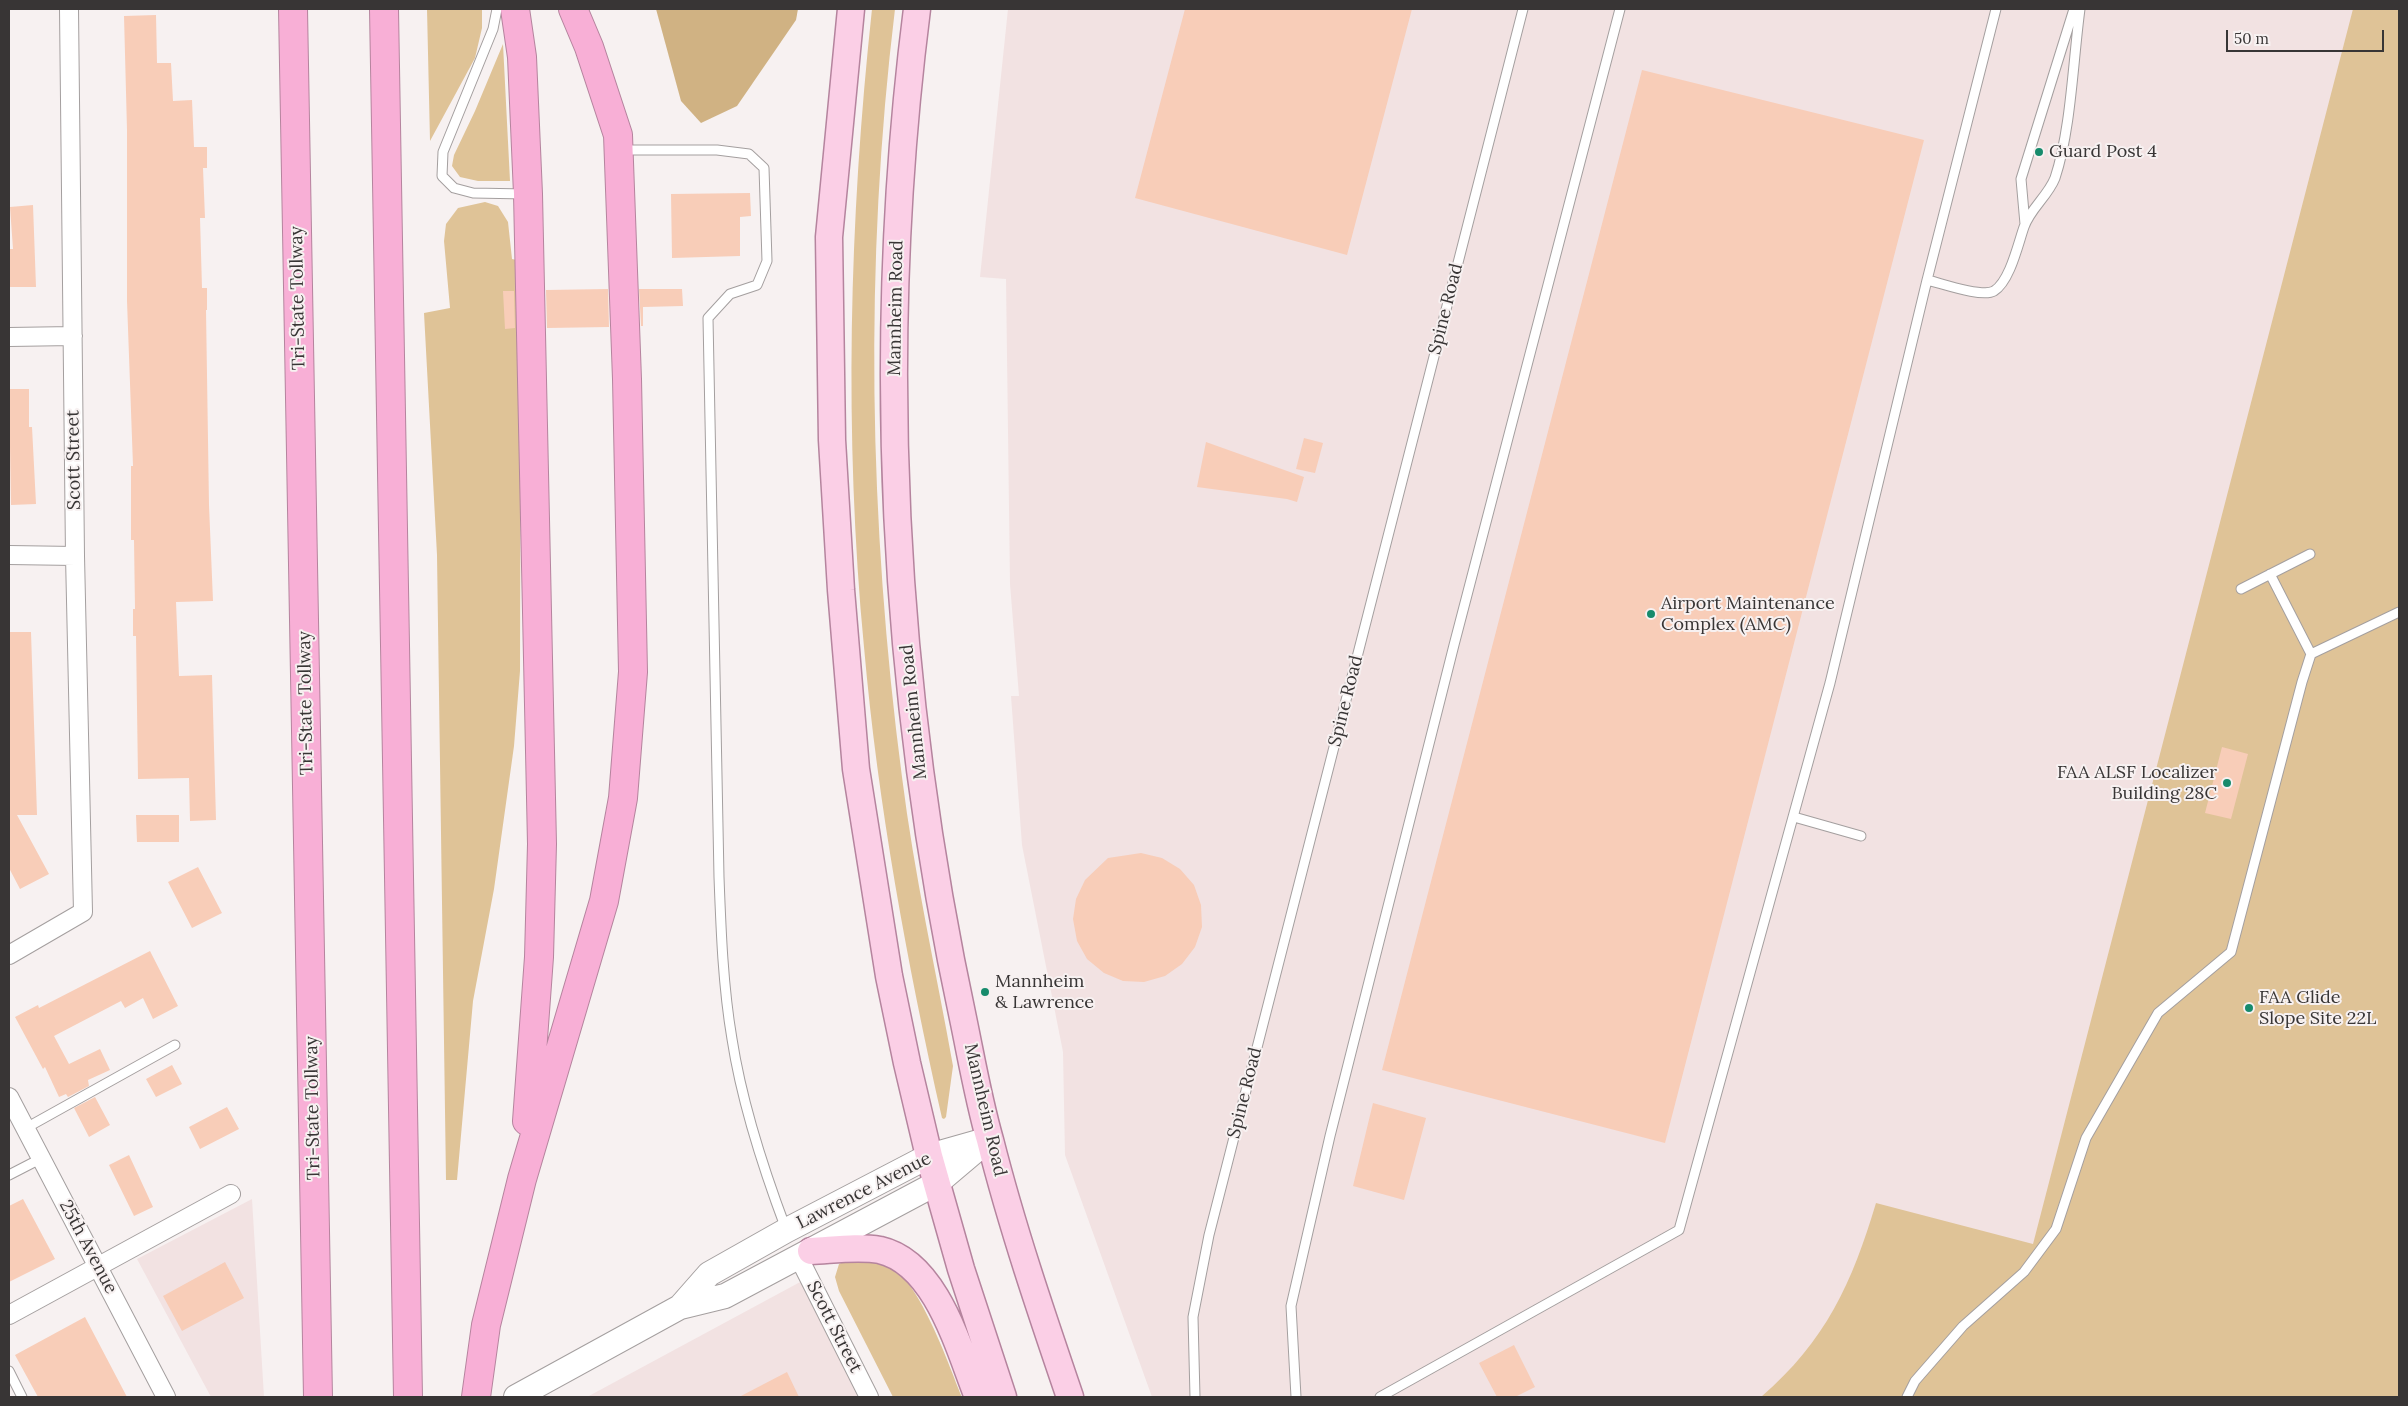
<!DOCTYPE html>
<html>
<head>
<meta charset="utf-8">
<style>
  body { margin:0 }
  #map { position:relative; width:2408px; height:1406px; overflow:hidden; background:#f7f1f1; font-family:Lora,serif }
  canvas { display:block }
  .frame { position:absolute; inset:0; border:10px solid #383535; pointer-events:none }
  .scale { position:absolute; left:2226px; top:30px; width:158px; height:22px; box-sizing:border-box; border:2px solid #383535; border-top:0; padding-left:6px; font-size:15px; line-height:18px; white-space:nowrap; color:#383535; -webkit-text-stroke:4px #f7f1f1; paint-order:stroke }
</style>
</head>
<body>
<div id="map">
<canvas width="2408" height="1406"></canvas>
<div class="frame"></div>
<div class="scale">50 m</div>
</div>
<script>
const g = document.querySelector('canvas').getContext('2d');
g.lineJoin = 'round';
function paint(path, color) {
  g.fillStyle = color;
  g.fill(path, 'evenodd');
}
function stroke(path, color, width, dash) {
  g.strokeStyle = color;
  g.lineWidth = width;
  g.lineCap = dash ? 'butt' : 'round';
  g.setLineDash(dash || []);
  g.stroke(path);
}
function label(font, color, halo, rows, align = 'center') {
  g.font = font + ' Lora,serif';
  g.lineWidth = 4;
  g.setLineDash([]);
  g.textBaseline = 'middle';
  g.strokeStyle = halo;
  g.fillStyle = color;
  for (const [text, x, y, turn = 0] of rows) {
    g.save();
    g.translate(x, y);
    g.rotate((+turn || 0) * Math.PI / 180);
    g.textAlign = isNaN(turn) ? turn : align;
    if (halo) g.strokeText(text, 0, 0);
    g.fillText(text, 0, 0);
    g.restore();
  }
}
const built = new Path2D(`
  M1008,9H2399V1397H1152L1065,1155L1063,1052L1022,845L1011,696H1019L1010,584L1006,279L980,277Z
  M252,1199L264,1397H211L137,1259Z
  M802,1281L858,1397H587Z`);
const green = new Path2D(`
  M427,9H482V28L475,58L430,141Z
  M872,9H895C864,263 869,523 902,777C914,874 936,970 953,1066L946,1117L944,1119L942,1118C907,962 878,806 864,647C844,435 849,221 872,9Z
  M2353,9H2399V1397H1761C1826,1341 1852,1283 1876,1203L2033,1244Z
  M503,44L510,181H478L460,177L452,166L454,155L475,111Z
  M485,202L498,206L508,222L512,259L521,261L520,671L514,746L494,889L473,1001L457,1180H446L437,555L424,313L450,308L444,241L446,224L458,208Z
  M847,1260C857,1260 868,1258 878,1260C916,1266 948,1364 962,1397H893L839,1291L835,1277L839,1264Z`);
const forest = new Path2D(`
  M656,9H798L796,20L737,106L701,123L681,101Z`);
const building = new Path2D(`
  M1185,9H1412L1347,255L1135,198Z
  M156,15L157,63H171L173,101L192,100L194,147H207V168H203L205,218H200L202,288H207V310H206L209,505L213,601L176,602L179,676L212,675L216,820L190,821L189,778L138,779L136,636H133V609H135L134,540H131V466H133L127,301V130L124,16Z
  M1642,70L1924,140L1665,1143L1382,1070Z
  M750,193L751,216L740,217V256L672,258L671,194Z
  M33,205L36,287H9V249H13L10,207Z
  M608,289L609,327L547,328L546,290Z
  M639,289H682L683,306L643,307V326H641Z
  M503,291H514L515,328L505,329Z
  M9,389H29V427H32L36,504L11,505Z
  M1304,438L1323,443L1315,473L1296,469Z
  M1206,442L1304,477L1297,502L1287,499L1197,487Z
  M9,632H31L37,815H17L49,874L20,889L9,868Z
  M2222,747L2248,754L2231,819L2205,813Z
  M136,815H179V842H137Z
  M1141,853L1162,858L1180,869L1194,885L1201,905L1202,927L1195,947L1182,964L1165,976L1144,982L1123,981L1104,973L1087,959L1077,941L1073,919L1076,899L1085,880L1108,858Z
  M198,867L222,913L192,928L168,882Z
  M150,951L178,1006L153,1019L143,998L125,1008L121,1001L54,1036L69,1064L100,1049L110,1070L88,1080L89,1086L68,1097L66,1094L59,1097L45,1067L43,1069L15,1017L38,1005L39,1008Z
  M172,1065L182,1084L156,1097L146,1079Z
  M95,1097L110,1125L89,1137L74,1108Z
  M1373,1103L1426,1118L1404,1200L1353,1186Z
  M227,1107L239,1129L200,1149L189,1127Z
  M129,1155L153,1207L134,1216L109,1165Z
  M23,1199L55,1259L9,1282V1206Z
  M225,1262L244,1298L182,1331L163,1296Z
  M85,1317L127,1397H38L15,1355Z
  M1514,1345L1535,1387L1515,1397H1497L1479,1363Z
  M787,1372L799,1397H739Z`);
const service = new Path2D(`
  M497,9L493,29L443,152L442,176L454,188L473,193L526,194
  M1996,9L1927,280C1941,283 1982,298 1994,291C2010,281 2018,244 2024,227C2030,209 2048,196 2055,178C2071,130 2073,61 2080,9
  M621,150H717L749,154L764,168L767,261L757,285L730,294L708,318L719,877C721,931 723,986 732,1039C742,1104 763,1168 786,1229
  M2025,224L2021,179L2074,9
  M2270,574L2311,654
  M2241,589L2310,554
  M1794,817L1861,836
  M26,1128L175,1045
  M9,1175L42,1158
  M9,1371L22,1397
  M1195,1397L1193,1317L1209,1235L1523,9
  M1296,1397L1291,1306L1330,1136L1454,645L1620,9
  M1380,1397L1679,1230L1830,683L1927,280
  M1907,1397L1915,1381L1963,1326L2024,1272L2056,1229L2086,1138L2158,1013L2231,952L2302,682L2311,654L2399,612`);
const minor = new Path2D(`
  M9,337L73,336
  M9,555L75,556
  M9,955L83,912L75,556L69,9
  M9,1097L166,1397
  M799,1258L869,1397
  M9,1315L231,1194`);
const secondary = new Path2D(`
  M680,1307L709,1274L787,1230L929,1156L982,1141
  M516,1397L680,1307L725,1296L937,1183L989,1139`);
const primary = new Path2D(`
  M851,9L829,237L832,440L841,590L856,769L889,976L907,1063L929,1156L961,1269L1003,1397
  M917,9C874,346 892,690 964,1023C972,1062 979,1102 990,1140C1012,1227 1041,1312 1070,1397
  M811,1251C833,1250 858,1246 880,1250C937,1263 959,1350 978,1397`);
const motorway = new Path2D(`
  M293,9L318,1397
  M384,9L408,1397
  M515,9L522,57L528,194L542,844L539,957L527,1121
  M476,1397L486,1325L522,1179L604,901L623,798L633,672L627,379L618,135L589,47L573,9`);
const markers = [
  [2039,152,5,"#178b6c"],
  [1651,614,5,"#178b6c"],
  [2227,783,5,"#178b6c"],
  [985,992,5,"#178b6c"],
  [2249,1008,5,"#178b6c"]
];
const poiNames = [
  ["Guard Post 4",2049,152],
  ["Airport Maintenance",1661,604],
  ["Complex (AMC)",1661,625],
  ["FAA ALSF Localizer",2217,773,"right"],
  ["Building 28C",2217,794,"right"],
  ["Mannheim",995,982],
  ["& Lawrence",995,1003],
  ["FAA Glide",2259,998],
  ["Slope Site 22L",2259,1019]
];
const streetNames = [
  ["Tri-State Tollway",298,298,-91],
  ["Mannheim Road",896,308,-89],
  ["Spine Road",1446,309,-76],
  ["Scott Street",74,460,-91],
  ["Spine Road",1346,701,-76],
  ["Tri-State Tollway",306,703,-91],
  ["Mannheim Road",914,712,-96],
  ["Spine Road",1245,1093,-76],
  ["Tri-State Tollway",313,1108,-91],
  ["Mannheim Road",985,1110,77],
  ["Lawrence Avenue",864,1191,-27],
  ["25th Avenue",88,1247,62],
  ["Scott Street",834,1327,63]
];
paint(built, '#f2e2e2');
paint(green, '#dfc397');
paint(forest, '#d0b283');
paint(building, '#f8cdb8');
stroke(service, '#a49f9f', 11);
stroke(minor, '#a49f9f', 20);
stroke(secondary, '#a49f9f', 26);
stroke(primary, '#b5849e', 29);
stroke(motorway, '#b5849e', 30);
stroke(service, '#fff', 9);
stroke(minor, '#fff', 18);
stroke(secondary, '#fff', 24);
stroke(primary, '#fbcfe6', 26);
stroke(motorway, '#f8afd6', 28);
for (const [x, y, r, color] of markers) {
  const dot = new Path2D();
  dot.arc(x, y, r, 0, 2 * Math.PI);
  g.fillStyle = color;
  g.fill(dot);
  stroke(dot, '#f7f1f1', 2);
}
label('18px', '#383535', '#f7f1f1', poiNames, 'left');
label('18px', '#383535', '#f7f1f1', streetNames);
</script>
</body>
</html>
